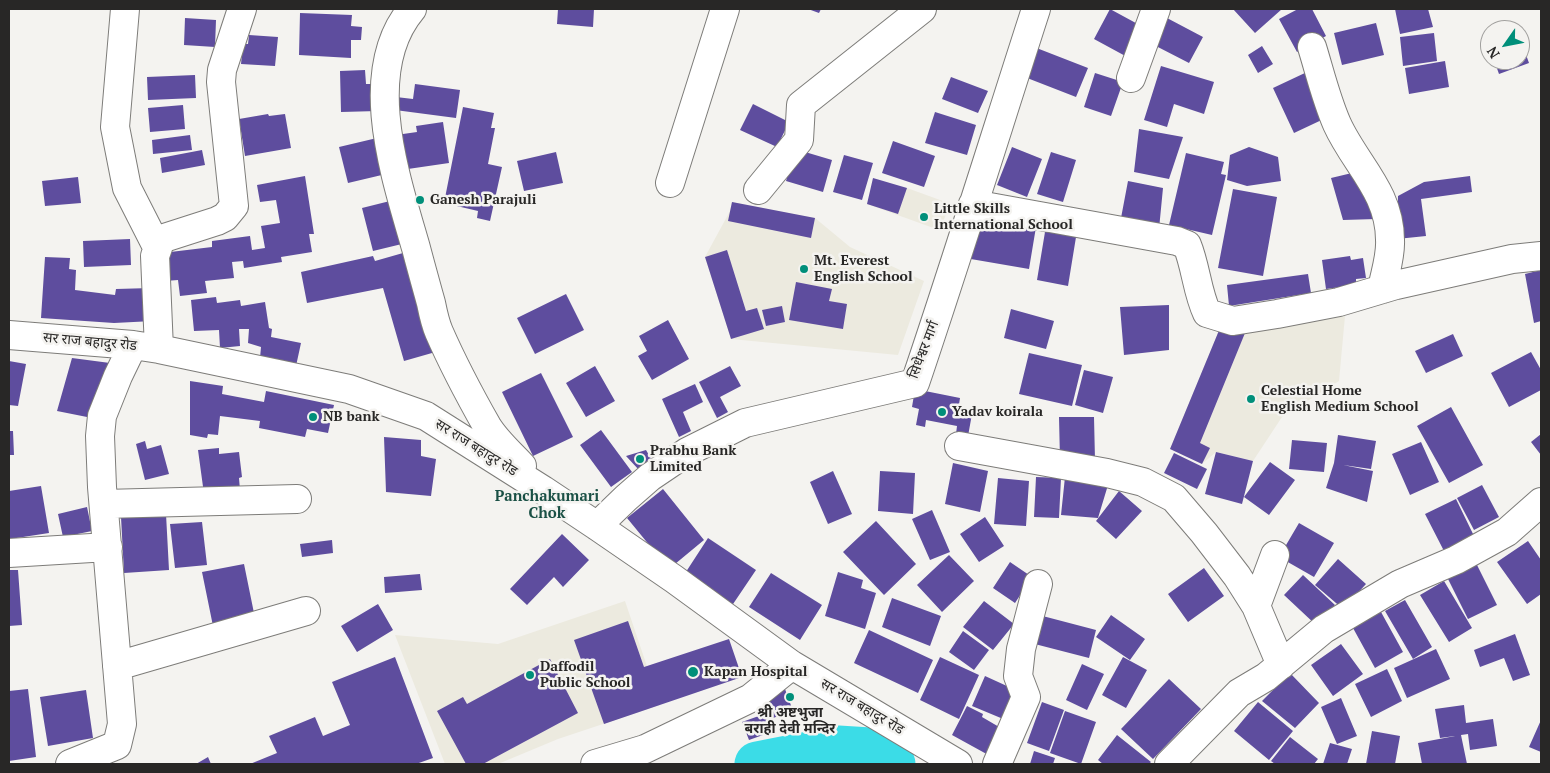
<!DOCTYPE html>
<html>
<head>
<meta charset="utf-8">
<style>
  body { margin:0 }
  #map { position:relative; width:1550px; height:773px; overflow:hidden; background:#f4f3f0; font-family:"PT Serif",serif }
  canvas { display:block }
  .frame { position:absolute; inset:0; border:10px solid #282726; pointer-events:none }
  .north { position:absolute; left:1480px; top:20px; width:50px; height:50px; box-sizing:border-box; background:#f4f3f0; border:1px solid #a2a19f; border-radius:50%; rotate:237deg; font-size:14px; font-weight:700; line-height:20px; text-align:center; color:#282726 }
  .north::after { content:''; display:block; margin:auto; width:18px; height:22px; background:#008f7a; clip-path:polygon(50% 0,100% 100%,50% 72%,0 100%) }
</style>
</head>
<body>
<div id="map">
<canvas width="1550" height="773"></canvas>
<div class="frame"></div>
<div class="north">N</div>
</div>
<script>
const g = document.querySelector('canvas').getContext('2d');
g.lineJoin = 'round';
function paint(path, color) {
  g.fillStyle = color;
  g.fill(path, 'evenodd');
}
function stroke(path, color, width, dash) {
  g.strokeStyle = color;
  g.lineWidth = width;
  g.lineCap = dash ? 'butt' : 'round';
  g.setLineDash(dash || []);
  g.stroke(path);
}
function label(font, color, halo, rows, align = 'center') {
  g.font = font + ' "PT Serif","Noto Sans Devanagari",serif';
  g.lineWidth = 5;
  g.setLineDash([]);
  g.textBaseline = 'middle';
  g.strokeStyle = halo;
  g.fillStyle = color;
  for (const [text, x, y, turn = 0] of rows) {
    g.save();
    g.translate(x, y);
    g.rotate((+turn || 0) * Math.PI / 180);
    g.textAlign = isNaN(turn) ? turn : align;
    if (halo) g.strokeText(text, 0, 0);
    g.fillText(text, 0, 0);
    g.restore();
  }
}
const built = new Path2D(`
  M907,188L951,204L939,230L867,204Z
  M732,202L815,218L850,247L924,281L898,355L731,339L705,257L730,211Z
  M1345,316L1339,381L1282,417L1253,461L1216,452L1202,464L1170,449L1220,328L1245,333Z
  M625,601L660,705L558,739L498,764H445L395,635L498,644Z`);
const river = new Path2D(`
  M757,764L838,748L870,750L893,764`);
const building = new Path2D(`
  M558,9H594L593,27L557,24Z
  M808,9H821L819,13Z
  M1110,9L1145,28L1129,58L1094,39Z
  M1233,9H1282L1255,33Z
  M1298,9H1312L1326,36L1297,52L1279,19Z
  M1395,9H1428L1433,27L1400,34Z
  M300,13L352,15L351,26L362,27L361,40H351V58L299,55Z
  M185,18L216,20L215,47L184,45Z
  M1167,18L1203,37L1189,63L1154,45Z
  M1376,23L1384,55L1342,65L1334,33Z
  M1515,23L1517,30H1497Z
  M1434,33L1437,61L1403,66L1400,37Z
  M1490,33V48L1485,34Z
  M249,35L278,37L275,66L241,64L243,44H248Z
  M1520,38L1529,63L1499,74L1494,60H1520Z
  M1262,46L1273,64L1258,73L1248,55Z
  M1034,47L1088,68L1076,97L1022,76Z
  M1445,61L1449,87L1409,94L1405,68Z
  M1161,66L1214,82L1204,114L1174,104L1167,127L1144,120Z
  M365,70L366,84H377L378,111L341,112L340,71Z
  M1307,72L1328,117L1294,133L1273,88Z
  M1095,73L1123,82L1111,116L1084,107Z
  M195,75L196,98L148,100L147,77Z
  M951,77L988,91L978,113L942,99Z
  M415,84L460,90L456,118L395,110L396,97L413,99Z
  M753,104L789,122L777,147L740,130Z
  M183,105L185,129L150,132L148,108Z
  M463,107L494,113L491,128H495L488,164L502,167L490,221L477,218L478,211L444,203Z
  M935,112L976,125L967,155L925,143Z
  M268,114L269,116L285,114L291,148L245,156L239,119Z
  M443,122L449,163L401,170L396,135L417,132L416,126Z
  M1139,129L1183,137L1169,179L1134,172Z
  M190,135L192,150L153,154L152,140Z
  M377,138L386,174L348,183L339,147Z
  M893,141L935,156L924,187L882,173Z
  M1012,147L1042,159L1027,197L997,185Z
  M1249,147L1278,157L1281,181L1247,186L1227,180L1230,155Z
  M795,149L832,160L823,192L786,181Z
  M202,150L205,165L162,173L160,158Z
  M556,152L563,183L524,191L517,161Z
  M1051,152L1076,160L1063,202L1037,194Z
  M1186,153L1224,162L1221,174L1226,175L1212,235L1169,225Z
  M844,155L873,163L862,200L833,192Z
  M1352,173L1367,197L1376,219L1343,220L1331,178Z
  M305,176L314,234H309L312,252L281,257L282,262L244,268L243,261L232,262L234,278L205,281L207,293L180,296L178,280L165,281L162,253L212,247V241L250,236L252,250L265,248L261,226L280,223L276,200L260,202L257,185Z
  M1470,176L1472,192L1421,199L1426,236L1397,239L1398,196L1424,182Z
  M78,177L81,203L45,206L42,181Z
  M873,178L907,188L898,214L867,204Z
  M1128,181L1163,188L1159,229L1121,218Z
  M1233,189L1277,197L1263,276L1218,268Z
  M394,200L406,243L373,251L362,208Z
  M732,202L815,218L811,238L728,221Z
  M973,210L1037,221L1029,269L965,258Z
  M1046,226L1077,231L1068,286L1037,280Z
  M130,239L131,265L84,267L83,241Z
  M727,250L746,311L757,308L764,329L731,339L705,257Z
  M410,251L439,351L404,361L383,288L307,303L301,272L373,256L375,261Z
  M1350,256L1351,260L1363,258L1366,278L1356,279V285L1326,289L1322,260Z
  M45,257L70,258L69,269L76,270L75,290L115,295L116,289L151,288L153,321L114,323L41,318Z
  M1541,270V321L1534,323L1525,274Z
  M1308,274L1311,293L1229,306L1227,285Z
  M796,282L832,289L829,301L847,304L843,329L789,320Z
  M566,294L584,330L535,354L517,318Z
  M216,297L217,303L240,300L241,306L265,302L269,328L272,329L271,337L301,343L296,366L260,358L261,347L248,343L249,329H239L240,346L220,348L219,330L194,331L191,300Z
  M1169,305V350L1124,355L1120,307Z
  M782,306L785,322L766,326L762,310Z
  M1011,309L1054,321L1046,349L1004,338Z
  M668,320L689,359L652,380L638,356L647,351L639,336Z
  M1220,328L1245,333L1200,443L1210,448L1202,464L1170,449Z
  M1453,334L1463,356L1426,373L1415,351Z
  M1531,352L1541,370V390L1509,407L1491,373Z
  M1029,353L1082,365L1072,406L1019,394Z
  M72,358L110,363L87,417L57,411Z
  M9,361L26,364L18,406L9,405Z
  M595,366L615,401L586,417L566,383Z
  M730,366L741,386L720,397L728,412L717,418L699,382Z
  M1084,370L1113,377L1103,413L1075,405Z
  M541,373L573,437L533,456L502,392Z
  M190,381L223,386L222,394L264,402L266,391L334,405L328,433L307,429L305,437L259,428L260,421L220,416L218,435L208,434L207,438L190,435Z
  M695,384L703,402L683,412L691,431L679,437L662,399Z
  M915,389L960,398L958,411L972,414L968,436L956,434L957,426L926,420L925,427L916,425L919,409L912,407Z
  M1451,407L1483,465L1449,483L1417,426Z
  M1059,417H1094L1095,460H1060Z
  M601,430L632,472L611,487L580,445Z
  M9,431H13L14,455H9Z
  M1541,434V455L1531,442Z
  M1338,435L1376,441L1371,469L1343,465L1373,471L1367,502L1326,488L1334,463Z
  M384,437L421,440V456L436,459L431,496L386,492Z
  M1292,440L1327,443L1324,472L1289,469Z
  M145,441L147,449L161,445L169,474L145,480L136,444Z
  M1421,442L1439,482L1410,495L1392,454Z
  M219,448V454L239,452L242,477L239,478L240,490L204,494L198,450Z
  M646,450L653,462L639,470L626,456Z
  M1216,452L1253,461L1242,504L1205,494Z
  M1174,453L1207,469L1197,489L1164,473Z
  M1270,462L1295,480L1269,515L1244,497Z
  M953,463L988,471L980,512L945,504Z
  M833,471L852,514L828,524L810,482Z
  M880,471L915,473L913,514L878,511Z
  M1036,477L1061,478L1059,518L1034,517Z
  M1065,477L1108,485L1098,518L1061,515Z
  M998,478L1029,481L1026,526L994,524Z
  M1482,485L1499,517L1474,530L1457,498Z
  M41,486L49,533L10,539L9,491Z
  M663,489L704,540L669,569L627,518Z
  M1119,491L1142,511L1116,539L1096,521Z
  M1456,499L1474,536L1444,551L1425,514Z
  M87,507L92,531L63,537L58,514Z
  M932,510L950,552L930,560L912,519Z
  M166,514L169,570L124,573L121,517Z
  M985,517L1004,546L979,562L960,534Z
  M876,521L916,564L884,595L843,552Z
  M202,522L207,565L175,568L170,524Z
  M1299,523L1334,543L1314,577L1279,557Z
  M562,534L589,560L563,587L554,577L527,605L510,589Z
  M708,538L756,570L729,610L682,578Z
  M332,540L333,553L302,557L300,544Z
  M1528,541L1541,560V594L1527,604L1497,562Z
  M949,555L974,581L942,612L917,585Z
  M1338,559L1366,584L1343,609L1315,585Z
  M1010,562L1032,577L1015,603L993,588Z
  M1476,563L1497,605L1468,619L1447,577Z
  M244,564L255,618L213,626L202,572Z
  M1204,568L1224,596L1188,622L1168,594Z
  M9,570H18L22,625L9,626Z
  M838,572L863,580L861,588L876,593L865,629L825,616Z
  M771,573L822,605L800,640L749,607Z
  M420,574L422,590L385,593L384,577Z
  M1303,575L1335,605L1316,625L1284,595Z
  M1444,581L1472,628L1449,642L1420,595Z
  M892,598L941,616L930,646L882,627Z
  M1405,600L1432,647L1413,659L1385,611Z
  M984,601L1014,624L993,650L963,627Z
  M378,604L393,630L357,652L341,626Z
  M1381,612L1403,652L1375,668L1353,628Z
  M1035,614L1096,630L1089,658L1027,642Z
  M1111,615L1145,639L1130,660L1096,637Z
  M628,621L644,667L729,639L742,677L604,724L574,640Z
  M869,630L933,660L918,693L854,663Z
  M963,631L989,650L974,670L949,652Z
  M1515,634L1530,675L1513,681L1504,658L1480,667L1474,650Z
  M1341,644L1363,674L1333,696L1311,665Z
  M1436,649L1450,679L1407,698L1394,668Z
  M395,657L433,758L416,764H250L277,753L269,736L315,717L323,736L350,725L332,682Z
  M940,657L979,675L959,719L920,700Z
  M1123,657L1147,670L1126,708L1102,695Z
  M550,659L578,713L483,764H466L437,711L463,697L467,704Z
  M1082,664L1104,674L1087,710L1066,700Z
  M1387,669L1402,701L1371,717L1355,684Z
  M1290,673L1319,703L1295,728L1262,701Z
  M985,676L1020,692L1008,721L972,706Z
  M1169,679L1201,709L1153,759L1121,729Z
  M28,689L36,757L9,761V691Z
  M785,689L793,711L773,718L765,697Z
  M86,690L93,738L48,746L40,697Z
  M1341,698L1357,736L1337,744L1321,707Z
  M1042,702L1064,710L1049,751L1027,743Z
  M1258,702L1293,731L1269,760L1234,731Z
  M1464,705L1466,723L1493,719L1497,746L1470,750L1468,734L1461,735L1467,764H1422L1418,743L1455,736L1440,738L1435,709Z
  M967,706L983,714L982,717L1006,731L992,757L952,735Z
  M1065,711L1096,722L1081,764L1050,753Z
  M770,712L777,730L749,740L742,722Z
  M1541,720V752L1529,747Z
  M1372,731L1400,736L1395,764H1366Z
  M1117,735L1151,762L1149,764H1103L1098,760Z
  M1290,737L1318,759L1314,764H1275L1271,761Z
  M1330,743L1352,749L1347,764H1323Z
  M1034,751L1055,758L1053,764H1030Z
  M208,757L211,764H196Z`);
const minor = new Path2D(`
  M125,9L115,127L127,188L157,247
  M412,9C359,72 396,178 416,248C421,267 426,285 431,303C433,313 435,323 439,332C453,364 470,396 487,426C496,441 511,454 522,466
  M1312,47C1320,73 1326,99 1337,124C1355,164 1390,192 1390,240C1391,256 1385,273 1382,289
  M1131,78L1156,9
  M670,183L725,9
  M758,190L799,140L801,105L922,9
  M973,204L1177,241L1187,245C1196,267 1197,292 1207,313L1233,321L1277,314L1339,302L1396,285L1512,259L1541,256
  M9,335L133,345L159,349L349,389L426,416L543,490L597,526L674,579L792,665L958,764
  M159,349L155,256L161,239L217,221L225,217L234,206L221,82L222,70L242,9
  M959,446L1107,473L1143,482L1174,498L1204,533L1237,576L1256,606L1281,665
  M104,504L297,499
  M597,526L626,498L650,477L687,452L745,423L915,383C957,259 996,133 1036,9
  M9,553L108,547
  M1256,606L1275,555
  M117,666L306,611
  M70,764L117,745L122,724L102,487L100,436L102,416L118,376L133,345
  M595,764L645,749L751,698L792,665
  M997,764L1026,697L1018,676L1021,649L1038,584
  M1169,764L1239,693L1266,677L1324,629L1400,584L1456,560L1507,532L1541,502`);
const markers = [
  [420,200,5,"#008f7a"],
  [924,217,5,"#008f7a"],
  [804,269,5,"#008f7a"],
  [1251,399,5,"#008f7a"],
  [942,412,5,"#008f7a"],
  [313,417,5,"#008f7a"],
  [640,459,5,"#008f7a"],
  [693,672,6,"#008f7a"],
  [530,675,5,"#008f7a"],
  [790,697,5,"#008f7a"]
];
const poiNames = [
  ["Ganesh Parajuli",430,200],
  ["Little Skills",934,209],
  ["International School",934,225],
  ["Mt. Everest",814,261],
  ["English School",814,277],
  ["Celestial Home",1261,391],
  ["English Medium School",1261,407],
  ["Yadav koirala",952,412],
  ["NB bank",323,417],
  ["Prabhu Bank",650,451],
  ["Limited",650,467],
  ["Daffodil",540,667],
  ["Public School",540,683],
  ["Kapan Hospital",704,672],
  ["श्री अष्टभुजा",790,713,"center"],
  ["बराही देवी मन्दिर",790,729,"center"]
];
const streetNames = [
  ["सर राज बहादुर रोड",90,342,5],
  ["सिधेश्वर मार्ग",924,350,-69],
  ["सर राज बहादुर रोड",476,448,32],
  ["सर राज बहादुर रोड",862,707,31]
];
const neighbourhoodNames = [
  ["Panchakumari",547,497],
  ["Chok",547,514]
];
paint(built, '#eceadf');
stroke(river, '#3bdce7', 45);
paint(building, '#5e4d9e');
stroke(minor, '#7d7c79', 30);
stroke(minor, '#fff', 28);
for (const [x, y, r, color] of markers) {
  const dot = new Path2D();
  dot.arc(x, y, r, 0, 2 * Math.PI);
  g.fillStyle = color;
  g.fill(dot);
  stroke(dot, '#f4f3f0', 2);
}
label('bold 14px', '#282726', '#f4f3f0', poiNames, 'left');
label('14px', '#282726', '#f4f3f0', streetNames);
label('bold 15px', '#1a5045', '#f4f3f0', neighbourhoodNames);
</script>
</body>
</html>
